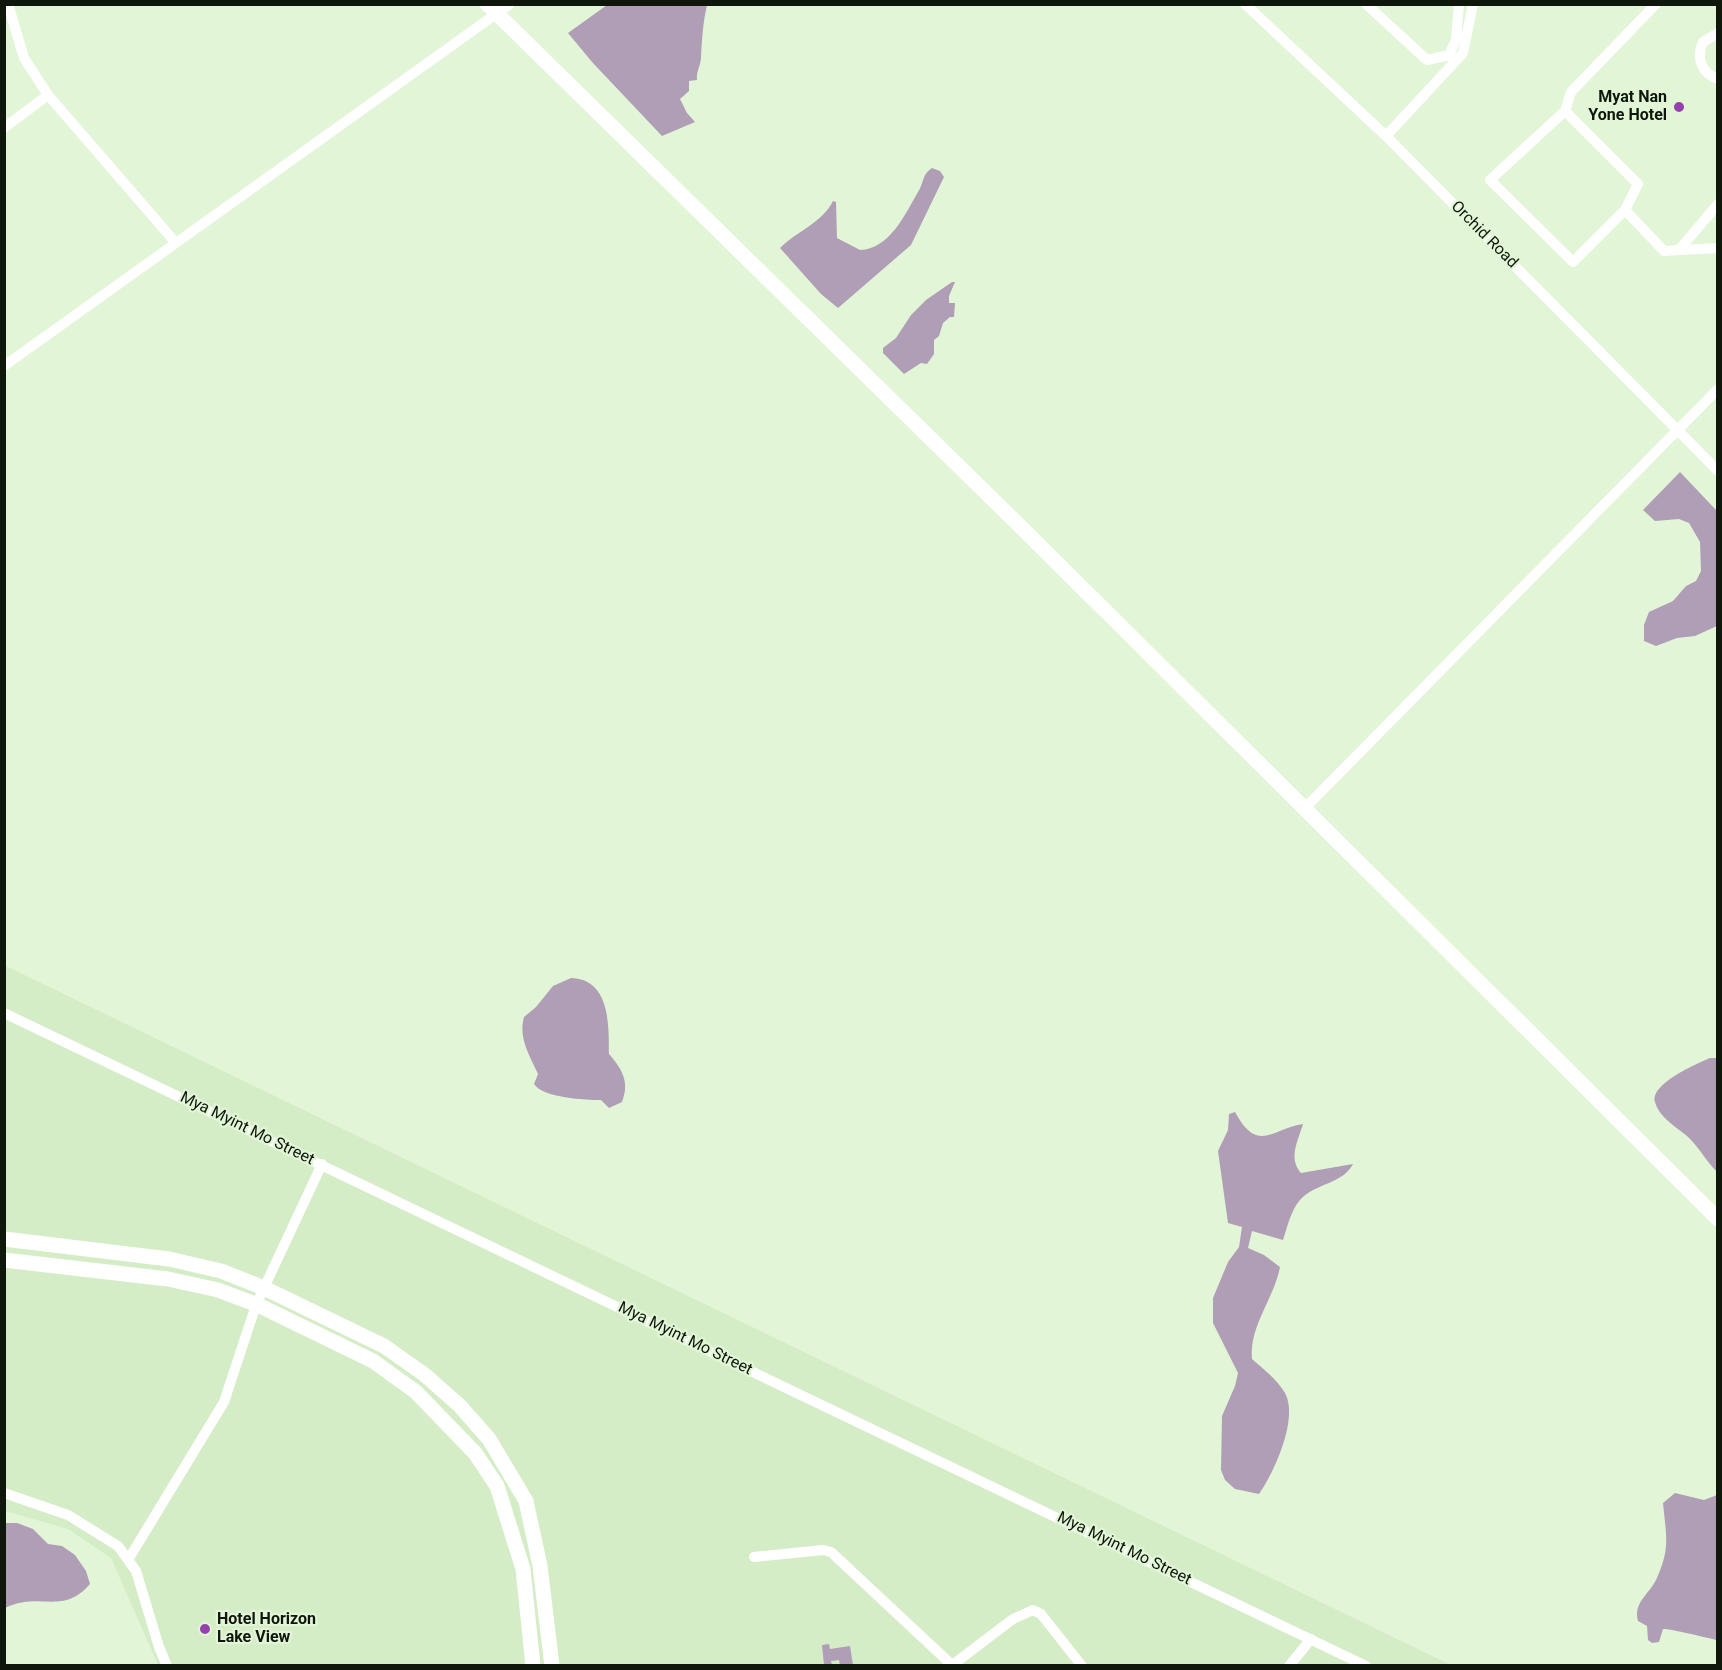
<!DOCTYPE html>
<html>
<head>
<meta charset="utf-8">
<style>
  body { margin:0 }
  #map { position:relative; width:1722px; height:1670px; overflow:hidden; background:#e2f6d7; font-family:Roboto,sans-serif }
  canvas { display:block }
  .frame { position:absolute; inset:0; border:6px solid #0f160b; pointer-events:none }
</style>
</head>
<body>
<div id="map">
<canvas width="1722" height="1670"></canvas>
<div class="frame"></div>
</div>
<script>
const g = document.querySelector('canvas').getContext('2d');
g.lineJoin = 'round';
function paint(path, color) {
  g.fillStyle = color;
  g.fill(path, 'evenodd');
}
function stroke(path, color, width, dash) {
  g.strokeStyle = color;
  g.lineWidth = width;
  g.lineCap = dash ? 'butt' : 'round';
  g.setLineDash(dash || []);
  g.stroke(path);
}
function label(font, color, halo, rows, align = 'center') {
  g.font = font + ' Roboto,sans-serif';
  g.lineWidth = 4.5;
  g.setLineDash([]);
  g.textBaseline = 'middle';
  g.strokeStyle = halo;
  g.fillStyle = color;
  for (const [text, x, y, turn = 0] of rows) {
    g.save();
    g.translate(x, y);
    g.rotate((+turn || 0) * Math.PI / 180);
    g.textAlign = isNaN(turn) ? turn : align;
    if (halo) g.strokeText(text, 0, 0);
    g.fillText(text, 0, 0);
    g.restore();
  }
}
const built = new Path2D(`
  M4,965L1451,1665H158L111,1558L68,1529L5,1511Z`);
const water = new Path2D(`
  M607,5H707C703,22 702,39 701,57C701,65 696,71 697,80L689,81V91L680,99L687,113L695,122L662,136L592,62L568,33Z
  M932,168L940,171L944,177L911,245L838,308L821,294L780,248C797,231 822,223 833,201L836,202L837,238L860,250C890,249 905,214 918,192C924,183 922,174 932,168Z
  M952,282H955L949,296V303H955L954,317H950L943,323L939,336L934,340V354L927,364L921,363L904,374L883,353V348L896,338L911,315L926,300Z
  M1680,472L1717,511V626L1695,636L1677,638L1656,646L1644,641V625L1649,612L1673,601L1686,586L1696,581L1701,571L1700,542L1689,523L1679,519L1655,521L1643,510Z
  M571,978C610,979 609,1025 609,1054C622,1069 630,1082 622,1102L609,1108L601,1100C586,1100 543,1098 534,1084L538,1074C530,1056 518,1038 524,1017L536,1007L553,986Z
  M1710,1058H1717V1172C1706,1161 1699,1147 1687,1136C1676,1127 1659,1117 1655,1102C1650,1084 1696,1064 1710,1058Z
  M1235,1112C1258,1154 1271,1129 1303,1124C1298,1141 1288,1158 1301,1173L1353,1164C1343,1184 1315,1183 1300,1200C1291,1210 1287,1228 1283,1240L1252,1231L1248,1248L1264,1255L1280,1267C1274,1299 1249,1326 1252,1359C1263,1369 1277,1379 1285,1393C1299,1418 1274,1473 1259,1494L1235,1489L1225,1480L1221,1470L1222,1416L1235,1386L1238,1373L1213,1323V1298L1228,1262L1239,1247L1242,1227L1228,1223L1218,1151L1228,1130L1229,1114Z
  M1675,1493L1704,1500L1717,1495V1640C1708,1638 1668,1628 1663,1629L1659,1642L1652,1643L1648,1640L1647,1626L1638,1621C1633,1603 1649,1594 1656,1580C1671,1548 1666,1536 1663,1503Z
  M4,1523H17L33,1529L48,1544L62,1546L75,1555L86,1571L90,1584C62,1616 41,1591 5,1608Z
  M829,1644L830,1649L850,1646L853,1665H840L839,1660L831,1661L832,1665H824L822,1645Z`);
const minor = new Path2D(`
  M8,4L24,58L48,95L176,243
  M1245,4L1386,136L1718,471
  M1366,4L1427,60L1449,55L1456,40L1459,4
  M1656,4L1571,92L1565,111L1490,180L1573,262L1625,210L1664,251L1679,250L1718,204
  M1718,33L1703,42C1696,58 1701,73 1718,79
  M1565,111L1638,184L1625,210
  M4,128L48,95
  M1386,136L1463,53L1473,4
  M1679,250L1718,248
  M4,366L510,4
  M1305,808L1718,389
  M4,1013L1366,1666
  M4,1493L68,1515L118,1546L136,1571L159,1647L167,1666
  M754,1557L823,1550L831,1552L952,1665
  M128,1560L224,1402L256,1305L322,1164
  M951,1666L1013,1619L1033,1610L1041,1614L1082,1666
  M1289,1666L1311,1639`);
const secondary = new Path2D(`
  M487,4L1025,531L1718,1219
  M4,1239L169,1259L221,1271L264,1288L384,1346L425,1375L460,1406L489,1439L526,1501L540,1566L552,1666
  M4,1260L168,1279L218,1290L258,1305L373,1361L416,1392L475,1453L497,1486L523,1569L533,1666`);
const markers = [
  [1679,107,6,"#9640ad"],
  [205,1629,6,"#9640ad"]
];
const poiNames = [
  ["Myat Nan",1667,98],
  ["Yone Hotel",1667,116],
  ["Hotel Horizon",217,1620,"left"],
  ["Lake View",217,1638,"left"]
];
const streetNames = [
  ["Orchid Road",1484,235,45],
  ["Mya Myint Mo Street",247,1129,26],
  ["Mya Myint Mo Street",685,1339,26],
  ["Mya Myint Mo Street",1124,1549,26]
];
paint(built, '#d5edc7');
paint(water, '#b09db6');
stroke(minor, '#fff', 10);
stroke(secondary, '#fff', 15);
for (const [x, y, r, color] of markers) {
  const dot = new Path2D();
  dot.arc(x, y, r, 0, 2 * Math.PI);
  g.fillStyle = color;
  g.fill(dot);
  stroke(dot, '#e2f6d7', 2);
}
label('bold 16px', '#0f160b', '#e2f6d7', poiNames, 'right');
label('16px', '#0f160b', '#e2f6d7', streetNames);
</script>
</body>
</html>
